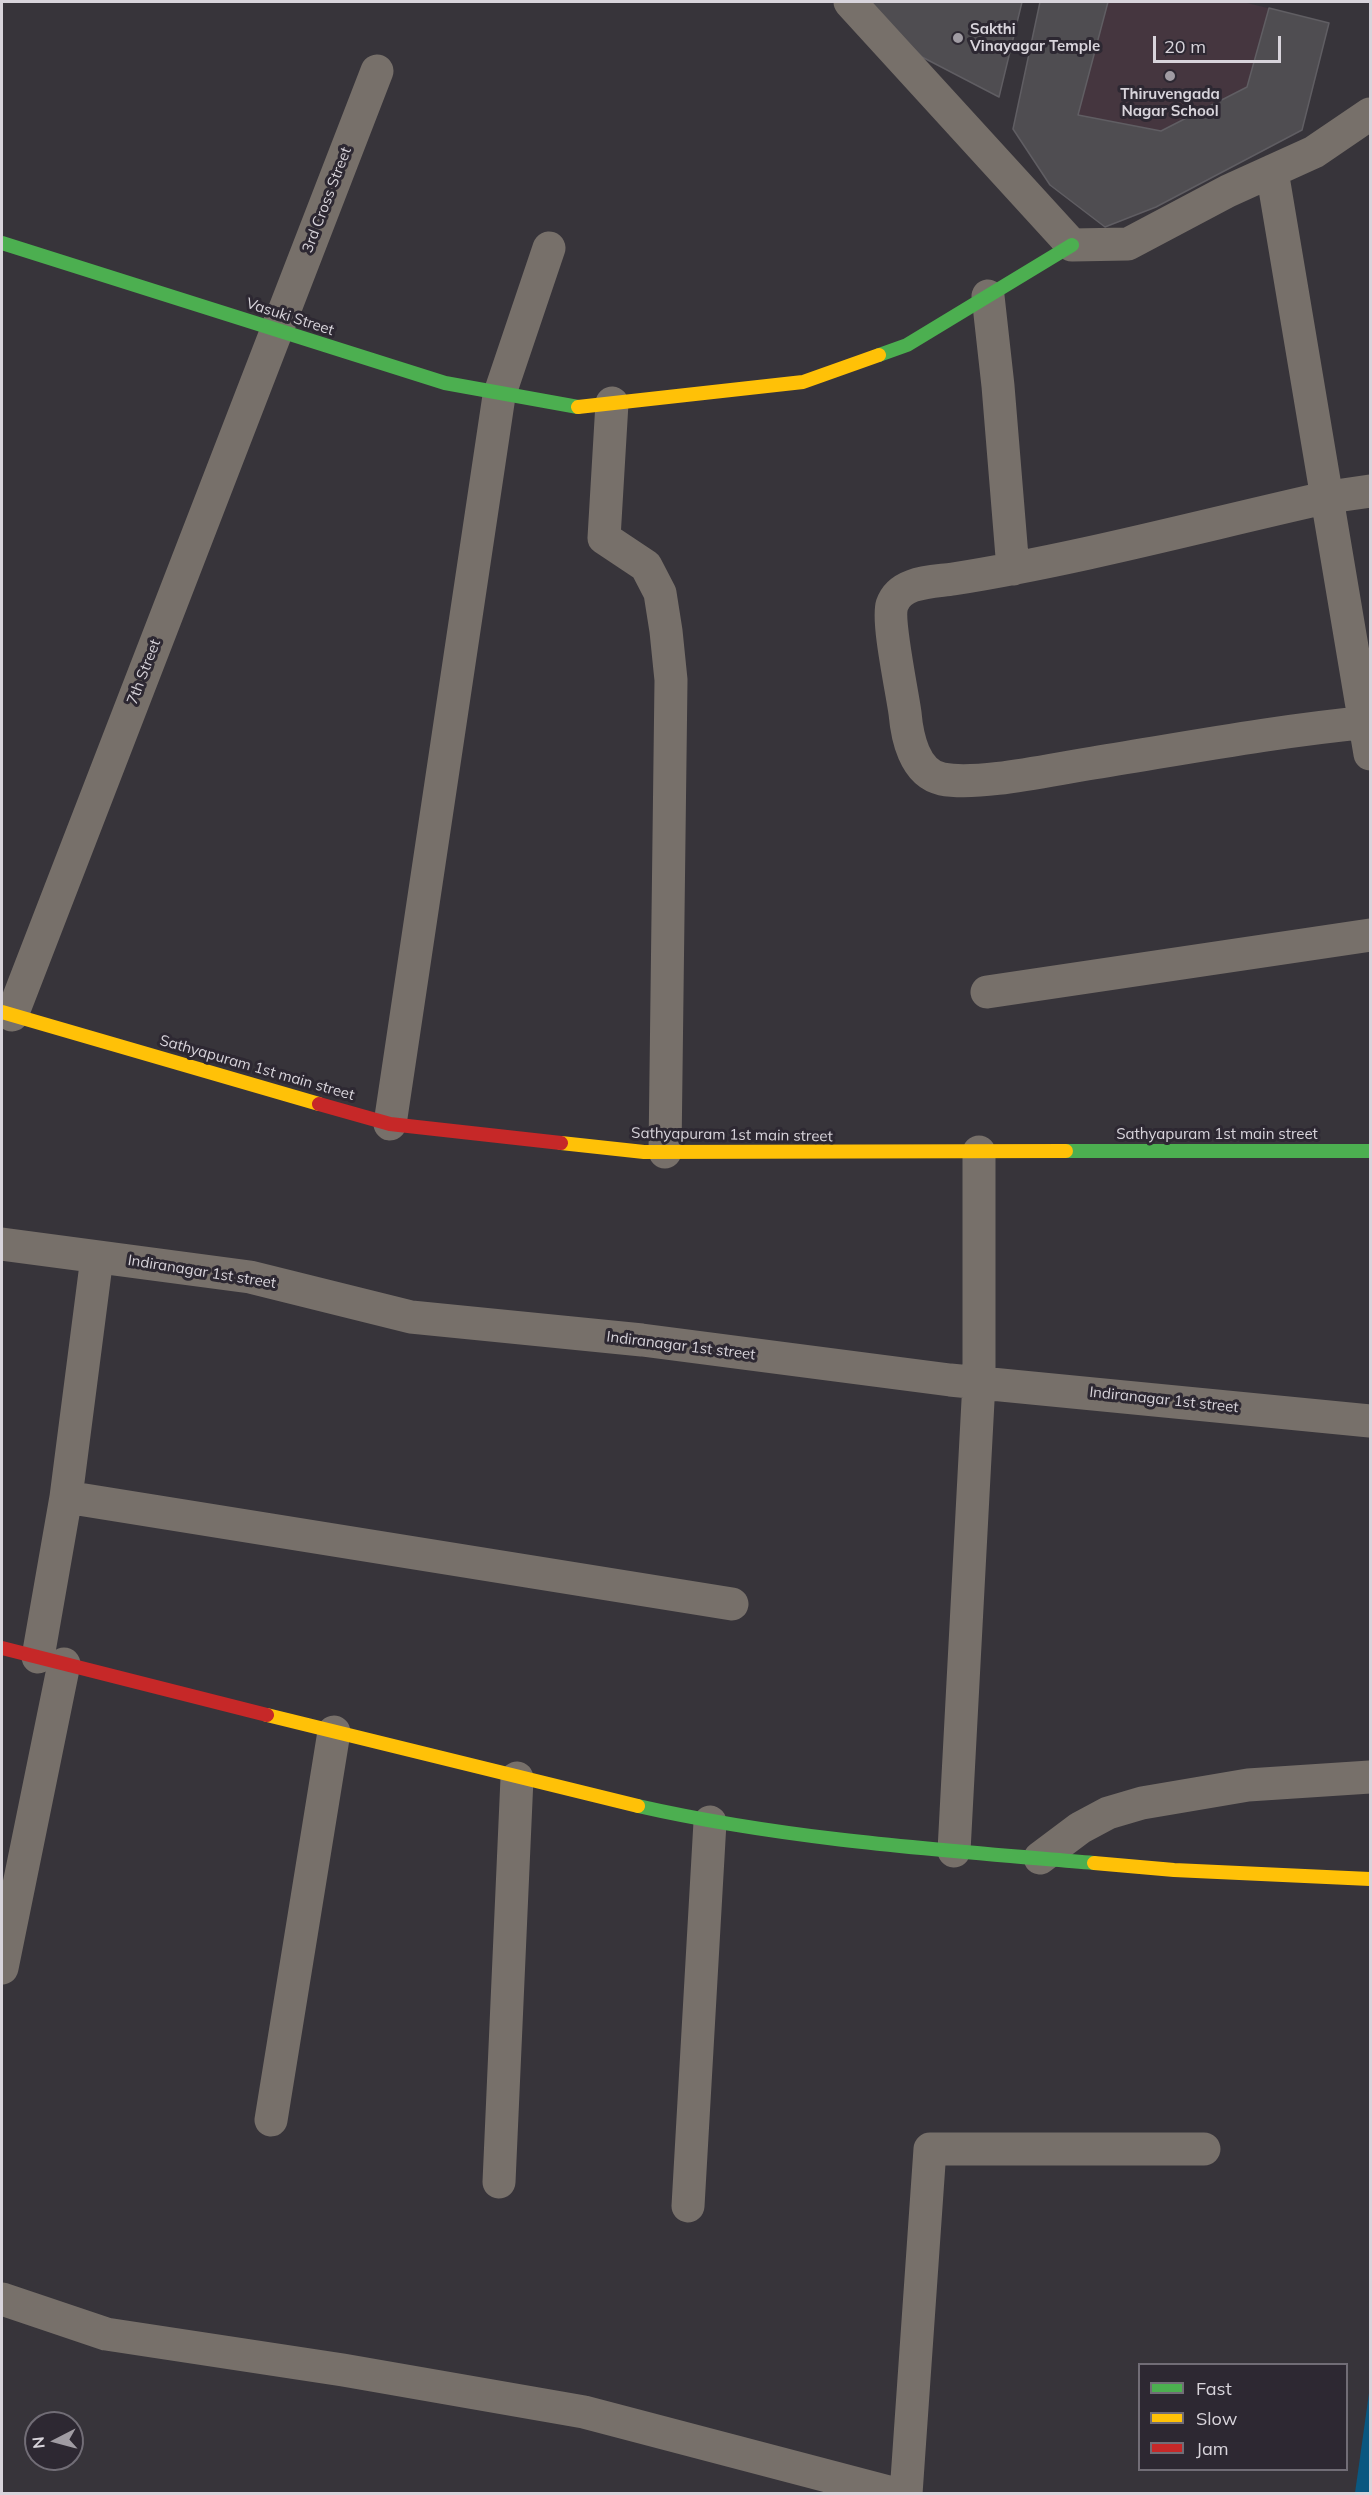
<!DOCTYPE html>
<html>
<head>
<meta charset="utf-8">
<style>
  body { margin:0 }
  #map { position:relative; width:1372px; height:2495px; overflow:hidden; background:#37343a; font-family:Mulish,sans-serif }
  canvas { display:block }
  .frame { position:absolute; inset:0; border:3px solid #d8d4db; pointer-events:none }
  .legend { position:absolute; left:1138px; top:2363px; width:210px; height:108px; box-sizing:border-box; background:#2d2832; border:2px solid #716d76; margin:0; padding:8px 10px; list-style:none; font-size:18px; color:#d8d4db }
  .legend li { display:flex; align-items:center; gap:12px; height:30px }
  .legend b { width:30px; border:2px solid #716d76 }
  .north { position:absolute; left:24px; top:2411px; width:60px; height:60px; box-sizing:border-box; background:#2d2832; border:2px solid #716d76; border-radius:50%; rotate:264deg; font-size:16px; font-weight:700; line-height:24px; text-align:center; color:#d8d4db }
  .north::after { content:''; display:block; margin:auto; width:21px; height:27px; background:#a09ca3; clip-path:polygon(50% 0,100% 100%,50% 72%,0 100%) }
  .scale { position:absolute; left:1153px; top:36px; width:128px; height:27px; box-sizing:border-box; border:3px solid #d8d4db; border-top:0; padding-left:8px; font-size:18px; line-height:21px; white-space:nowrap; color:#d8d4db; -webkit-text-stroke:4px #2d2832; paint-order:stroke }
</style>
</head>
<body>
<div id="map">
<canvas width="1372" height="2495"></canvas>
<div class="frame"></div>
<ul class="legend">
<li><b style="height:8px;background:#4caf50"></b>Fast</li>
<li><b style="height:8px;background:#ffc107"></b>Slow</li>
<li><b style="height:8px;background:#c62828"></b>Jam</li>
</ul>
<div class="north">N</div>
<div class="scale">20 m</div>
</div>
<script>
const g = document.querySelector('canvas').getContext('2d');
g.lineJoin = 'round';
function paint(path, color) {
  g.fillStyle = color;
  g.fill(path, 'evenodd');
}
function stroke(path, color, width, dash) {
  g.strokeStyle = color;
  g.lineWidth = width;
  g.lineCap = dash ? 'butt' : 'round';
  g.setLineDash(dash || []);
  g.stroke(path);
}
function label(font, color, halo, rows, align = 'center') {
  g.font = font + ' Mulish,sans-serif';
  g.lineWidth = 6;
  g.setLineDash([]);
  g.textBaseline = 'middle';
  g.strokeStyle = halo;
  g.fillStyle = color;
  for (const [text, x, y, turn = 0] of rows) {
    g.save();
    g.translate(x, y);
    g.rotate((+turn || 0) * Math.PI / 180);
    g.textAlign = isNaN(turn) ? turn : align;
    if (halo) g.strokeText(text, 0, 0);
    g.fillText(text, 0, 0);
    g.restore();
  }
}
const education = new Path2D(`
  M1040,2H1243L1329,23L1302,130L1156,207L1105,227L1050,185L1013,129Z`);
const water = new Path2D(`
  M1370,2386V2493H1355Z`);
const building = new Path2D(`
  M866,2H1022L999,97L922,57Z
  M1040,2H1108L1078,115L1161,131L1247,87L1269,8L1329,23L1302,130L1156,207L1105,227L1050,185L1013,129Z`);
const street = new Path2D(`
  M850,2L1072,245L1128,244L1228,191L1314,152L1370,114
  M1272,171L1370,754
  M988,296L998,386L1013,569
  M612,403L604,538L646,566L660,593L666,631L671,680L665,1152
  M1370,491L1329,497C1204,525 1079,559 953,579C933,582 900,581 892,605C887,621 902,691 905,713C907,736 914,773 942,779C978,786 1049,770 1087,764C1181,749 1275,731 1370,722
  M987,992L1370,935
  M12,1015L377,71
  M390,1124L499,396L549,248
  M2,1244L250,1277L411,1317L642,1340L950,1380L1370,1421
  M97,1257L66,1497L732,1604
  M38,1657L66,1497
  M954,1851L979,1382V1152
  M1040,1858L1080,1828L1108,1813L1142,1803L1248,1785L1370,1777
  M2,1968L64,1664
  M271,2120L334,1732
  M499,2182L517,1778
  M688,2206L710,1822
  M2,2299L106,2334L343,2370L584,2412L896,2494
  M906,2494L930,2149H1204`);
const fast = new Path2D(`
  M2,243L445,383L578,407
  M879,355L907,345L1072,245
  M1066,1151H1370
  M638,1806C788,1840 941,1850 1094,1863`);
const slow = new Path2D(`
  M578,407L803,382L879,355
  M2,1012L319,1104
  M561,1143L644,1152L1066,1151
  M267,1715L638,1806
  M1094,1863L1174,1870L1370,1879`);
const jam = new Path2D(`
  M319,1104L390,1124L561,1143
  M2,1648L267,1715`);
const markers = [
  [958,38,6,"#a09ca3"],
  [1170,76,6,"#a09ca3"]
];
const poiNames = [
  ["Sakthi",970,29],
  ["Vinayagar Temple",970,46],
  ["Thiruvengada",1170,94,"center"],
  ["Nagar School",1170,111,"center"]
];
const streetNames = [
  ["3rd Cross Street",327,200,-69],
  ["Vasuki Street",290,317,18],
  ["7th Street",144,672,-69],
  ["Sathyapuram 1st main street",257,1068,16],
  ["Sathyapuram 1st main street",1217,1134],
  ["Sathyapuram 1st main street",732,1135,1],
  ["Indiranagar 1st street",202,1272,9],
  ["Indiranagar 1st street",681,1346,7],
  ["Indiranagar 1st street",1164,1400,6]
];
paint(education, '#45363f');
paint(water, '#0a5780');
paint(building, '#4f4d51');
stroke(building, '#605e63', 1.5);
stroke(street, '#77706a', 33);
stroke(fast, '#4caf50', 14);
stroke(slow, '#ffc107', 14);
stroke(jam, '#c62828', 14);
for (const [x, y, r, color] of markers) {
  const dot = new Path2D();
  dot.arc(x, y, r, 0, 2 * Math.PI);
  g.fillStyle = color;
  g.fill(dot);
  stroke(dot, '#2d2832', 2);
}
label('bold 15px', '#d8d4db', '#2d2832', poiNames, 'left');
label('15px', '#d8d4db', '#2d2832', streetNames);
</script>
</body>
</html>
